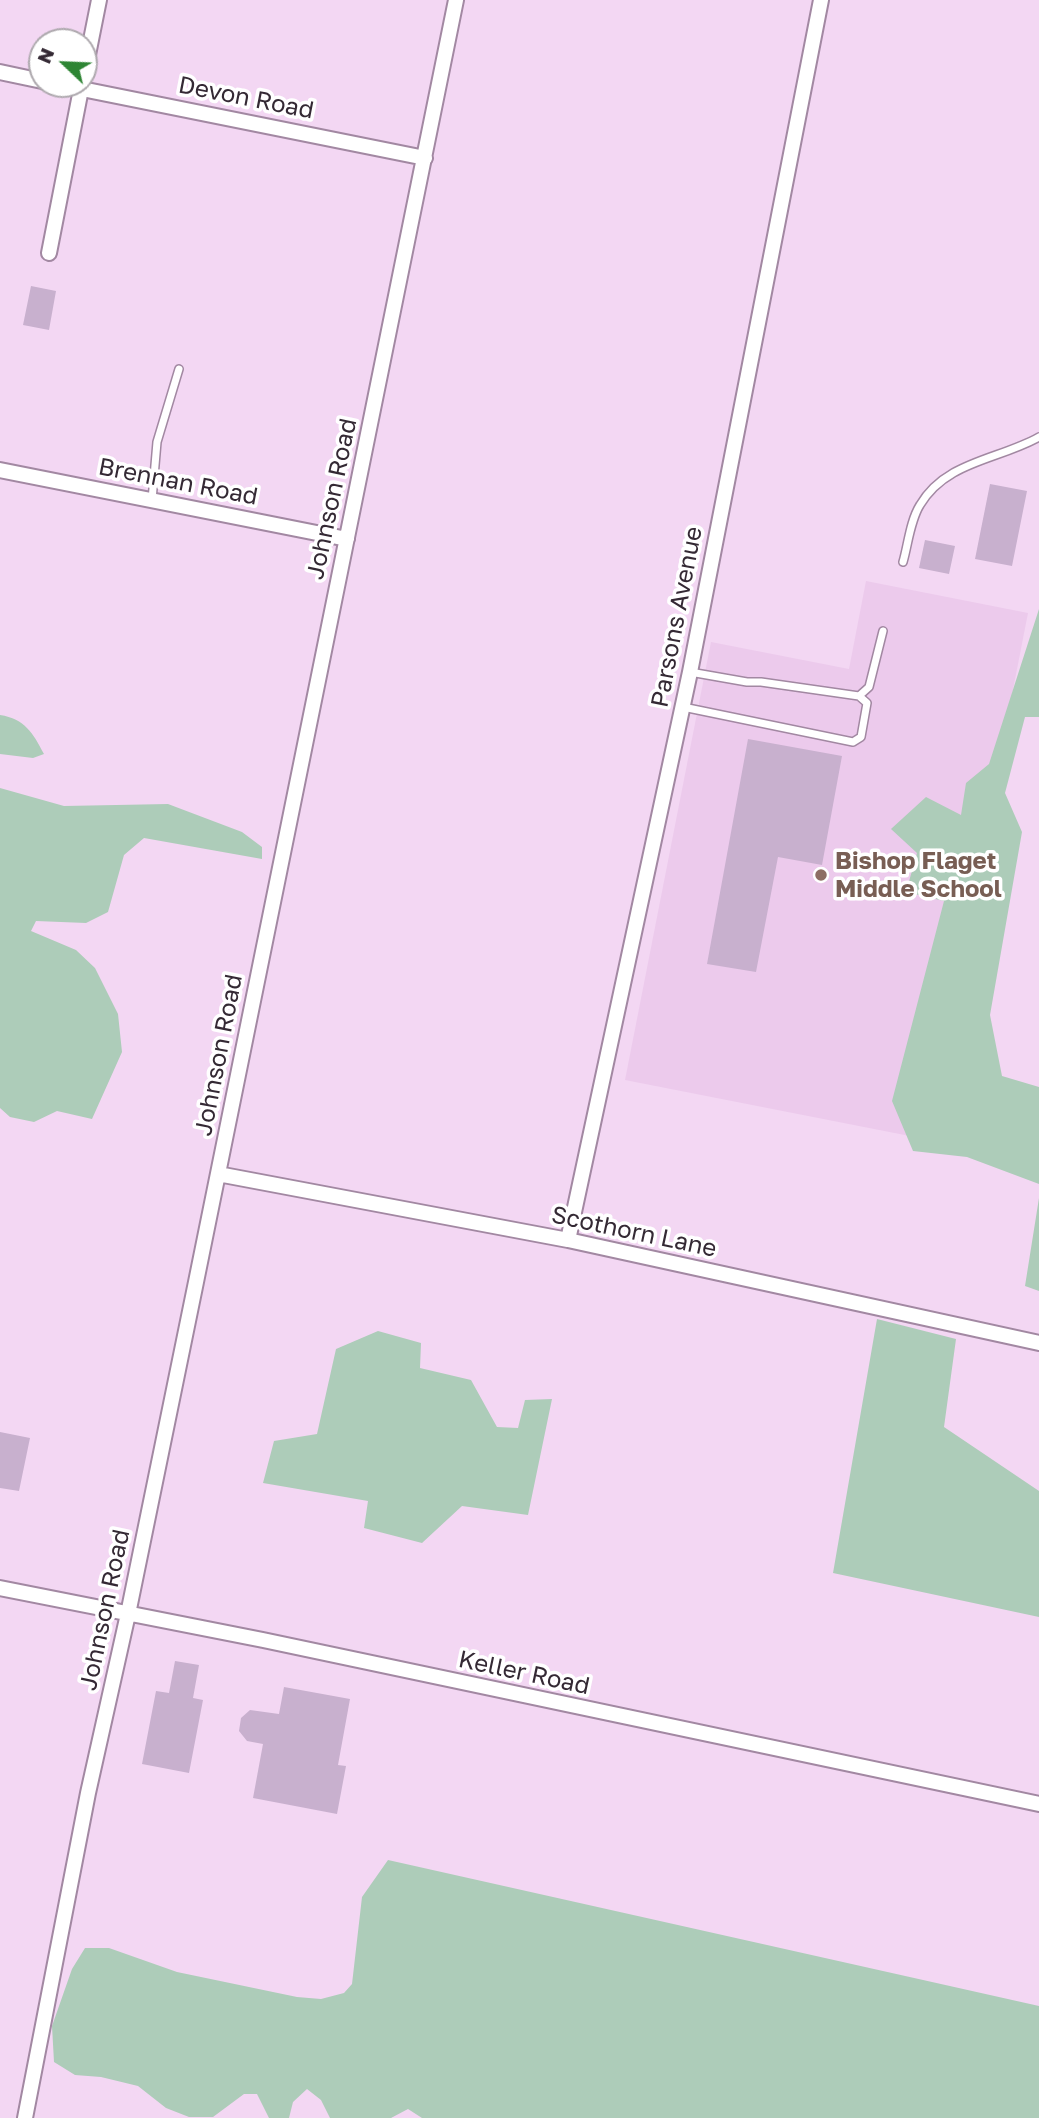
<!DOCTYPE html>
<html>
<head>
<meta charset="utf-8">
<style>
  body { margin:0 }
  #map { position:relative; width:1039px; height:2118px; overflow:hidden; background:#f3d7f3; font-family:"Golos Text",sans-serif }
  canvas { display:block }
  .north { position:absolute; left:28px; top:28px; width:70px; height:70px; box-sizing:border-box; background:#fff; border:2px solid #aea9ae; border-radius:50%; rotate:293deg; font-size:19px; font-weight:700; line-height:28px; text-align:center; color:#342934 }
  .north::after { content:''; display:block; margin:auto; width:24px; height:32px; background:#2e8534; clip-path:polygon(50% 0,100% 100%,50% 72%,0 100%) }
</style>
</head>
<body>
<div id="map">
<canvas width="1039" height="2118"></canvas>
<div class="north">N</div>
</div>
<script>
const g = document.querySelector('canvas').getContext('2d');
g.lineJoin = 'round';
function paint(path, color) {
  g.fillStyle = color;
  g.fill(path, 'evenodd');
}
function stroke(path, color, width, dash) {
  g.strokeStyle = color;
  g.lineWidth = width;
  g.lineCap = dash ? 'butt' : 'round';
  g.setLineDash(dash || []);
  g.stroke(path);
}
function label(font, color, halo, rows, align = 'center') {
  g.font = font + ' "Golos Text",sans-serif';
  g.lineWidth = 7;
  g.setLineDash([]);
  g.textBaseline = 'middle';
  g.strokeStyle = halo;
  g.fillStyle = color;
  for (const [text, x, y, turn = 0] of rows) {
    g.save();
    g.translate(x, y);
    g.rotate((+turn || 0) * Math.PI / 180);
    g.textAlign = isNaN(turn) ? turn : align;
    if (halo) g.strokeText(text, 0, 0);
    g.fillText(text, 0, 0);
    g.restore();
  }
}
const built = new Path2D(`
  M866,581L1028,613L925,1139L625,1080L711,642L849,669Z`);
const green = new Path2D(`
  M1039,609V717H1025L1005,793L1022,832L990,1015L1002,1076L1039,1087V1184L967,1157L913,1151L892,1101L944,901L906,892L917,853L891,829L926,797L961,815L966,783L989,764Z
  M0,715C25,719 33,733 44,754L33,758L0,754Z
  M0,788L64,806L168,804L242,832L262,847V859L144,838L124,855L108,912L86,923L36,921L31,931L76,950L95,968L118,1014L122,1052L92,1119L57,1111L34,1122L10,1117L0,1108Z
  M1039,1198V1291L1025,1286Z
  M877,1319L956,1339L944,1427L1039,1491V1617L833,1573Z
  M378,1331L421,1343L420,1368L471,1380L497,1427L518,1428L525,1400L552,1399L528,1515L462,1506L422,1543L364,1528L368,1501L263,1483L274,1441L317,1434L336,1349Z
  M388,1860L1039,2006V2118H422L408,2109L391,2118H330L321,2100L307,2089L293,2102L289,2118H269L257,2094H244L213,2117H189L166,2108L138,2086L101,2077L75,2075L54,2062L52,2026L72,1969L85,1948H109L177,1972L297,1997L321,1999L344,1993L352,1984L362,1897Z`);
const building = new Path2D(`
  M31,286L56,291L49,330L23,325Z
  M990,484L1027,491L1012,566L975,559Z
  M925,540L955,546L949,574L919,568Z
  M748,739L842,756L822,865L778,857L756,972L707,964Z
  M0,1432L30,1438L19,1491L0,1488Z
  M175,1661L199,1665L193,1698L203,1700L189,1773L142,1764L156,1691L169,1693Z
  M284,1687L350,1699L338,1765L346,1766L337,1814L253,1798L263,1744L247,1741L239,1731L241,1718L250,1710L279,1714Z`);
const lane = new Path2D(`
  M152,500L157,442L179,369
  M903,562C908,545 910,521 920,505C946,461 998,460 1039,437
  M859,696L869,687L883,631
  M683,707L853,742L861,737L867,703L859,696L761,682H747L690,672`);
const street = new Path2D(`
  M0,72L42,81
  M84,75L99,0
  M57,84L425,158
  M49,253L82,84
  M0,470L347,539
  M218,1174L568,1240L1039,1343
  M568,1240L690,672L821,0
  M0,1588L263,1640L1039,1804
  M25,2118L88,1793L128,1614L196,1282L456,0`);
const markers = [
  [821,875,7,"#8d6e63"]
];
const streetNames = [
  ["Devon Road",246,98,11],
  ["Brennan Road",178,482,11],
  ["Johnson Road",332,499,-78],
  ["Parsons Avenue",677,617,-79],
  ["Johnson Road",219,1055,-79],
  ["Scothorn Lane",634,1232,12],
  ["Johnson Road",105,1610,-78],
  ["Keller Road",524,1673,12]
];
const educationNames = [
  ["Bishop Flaget",835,861],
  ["Middle School",835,889]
];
paint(built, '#eccaec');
paint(green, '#adccb9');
paint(building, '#c8b0ce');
stroke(lane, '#a288a2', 10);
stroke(street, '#a288a2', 18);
stroke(lane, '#fff', 7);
stroke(street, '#fff', 14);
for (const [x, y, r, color] of markers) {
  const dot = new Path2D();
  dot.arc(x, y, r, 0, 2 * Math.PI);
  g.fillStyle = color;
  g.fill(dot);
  stroke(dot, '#fff', 2.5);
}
label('24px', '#342934', '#fff', streetNames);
label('bold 24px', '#785e54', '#fff', educationNames, 'left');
</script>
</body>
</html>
